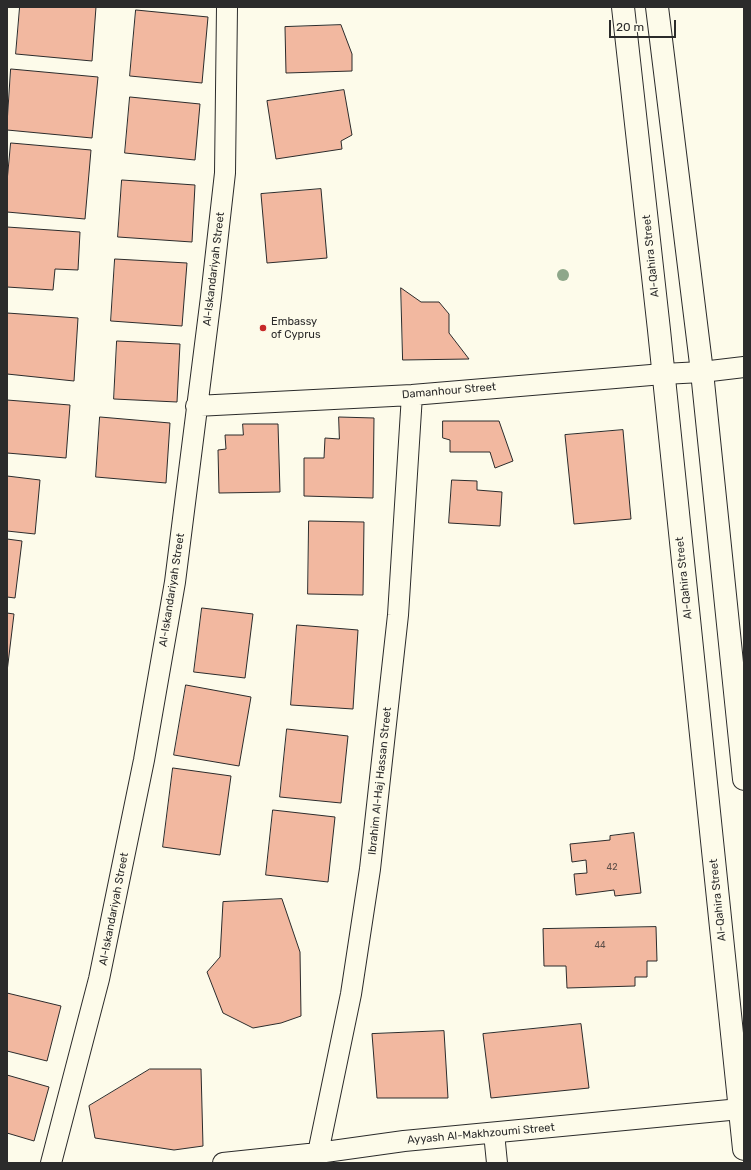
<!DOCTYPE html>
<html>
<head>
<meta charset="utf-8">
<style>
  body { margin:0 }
  #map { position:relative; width:751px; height:1170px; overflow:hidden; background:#fdfbea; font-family:Rubik,sans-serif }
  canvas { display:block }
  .frame { position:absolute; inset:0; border:8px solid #2b2b2b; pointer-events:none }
  .scale { position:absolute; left:609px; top:20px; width:67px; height:18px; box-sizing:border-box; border:2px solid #2b2b2b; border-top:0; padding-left:5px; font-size:12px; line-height:14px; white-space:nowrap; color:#2b2b2b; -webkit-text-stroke:3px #fdfbea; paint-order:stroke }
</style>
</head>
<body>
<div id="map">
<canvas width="751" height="1170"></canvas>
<div class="frame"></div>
<div class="scale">20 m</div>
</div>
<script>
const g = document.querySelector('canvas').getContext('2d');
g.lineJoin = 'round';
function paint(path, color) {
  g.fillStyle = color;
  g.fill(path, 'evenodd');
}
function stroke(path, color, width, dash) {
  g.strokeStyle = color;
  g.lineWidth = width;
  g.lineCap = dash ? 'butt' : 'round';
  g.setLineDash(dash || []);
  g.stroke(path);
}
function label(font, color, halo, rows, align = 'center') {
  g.font = font + ' Rubik,sans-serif';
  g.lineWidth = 3;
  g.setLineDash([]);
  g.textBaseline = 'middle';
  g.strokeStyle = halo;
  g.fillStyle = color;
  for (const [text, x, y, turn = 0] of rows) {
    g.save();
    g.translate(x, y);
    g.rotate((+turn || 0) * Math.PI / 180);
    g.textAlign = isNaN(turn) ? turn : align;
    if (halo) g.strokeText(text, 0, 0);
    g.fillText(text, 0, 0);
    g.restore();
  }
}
const building = new Path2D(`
  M20,7H96L92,61L16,54Z
  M136,10L208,17L202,83L130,76Z
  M341,25L352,54V71L286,73L285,27Z
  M11,69L98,77L92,138L7,130Z
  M344,90L352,135L341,141L342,149L276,159L267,101Z
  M130,97L200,104L195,160L125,153Z
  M11,143L91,150L85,219L7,212V182Z
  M122,180L195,185L192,242L118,237Z
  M321,189L327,258L267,263L261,194Z
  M7,227L80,232L78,270L55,269L53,290L7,287Z
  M115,259L187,263L182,326L111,321Z
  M401,288L421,302H439L449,314V333L469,359L403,360Z
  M7,313L78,318L74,381L7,374Z
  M117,341L180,344L177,402L114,399Z
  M7,400L70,405L66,458L7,453Z
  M100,417L170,423L166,483L96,477Z
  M339,417L374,418L373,498L304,496V458H324L325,438L339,439Z
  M443,421H499L513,461L495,468L490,452H450V440L443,438Z
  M243,424H278L280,492L219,493L218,450L226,449L225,435H243Z
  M623,430L631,519L574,524L565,435Z
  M7,476L40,480L35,534L7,531Z
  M452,480L477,481V490L502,492L500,526L449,523Z
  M309,521L364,522L363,595L308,594Z
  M7,539L22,541L15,598L7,597Z
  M202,608L253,614L245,678L194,672Z
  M7,613L14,614L7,672Z
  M297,625L358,630L353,709L291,705Z
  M186,685L251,697L239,766L174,755Z
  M287,729L348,736L341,803L280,797Z
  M173,768L231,776L220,855L163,847Z
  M273,810L335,817L328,882L266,875Z
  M634,833L641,893L615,896L614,890L576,895L574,874L587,873L586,860L572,862L570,844L610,840V836Z
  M282,899L300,952L301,1016L281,1023L253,1028L223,1013L207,972L220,957L223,902Z
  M656,927L657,961H647V977H635V986L567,988L566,966H544L543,929Z
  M7,993L61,1006L47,1061L7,1051Z
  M581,1024L589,1088L491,1098L483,1034Z
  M444,1031L448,1098H377L372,1034Z
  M150,1069H201L203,1146L174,1150L95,1138L89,1106Z
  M7,1075L49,1087L34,1141L7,1133Z`);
const minor = new Path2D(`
  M196,406L412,395L663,374L702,372L744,367
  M494,1133L497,1163
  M51,1163L99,979L144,760L175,582L211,297L225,173L227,7
  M223,1163L318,1153L404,1141L740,1109
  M314,1163L318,1153L351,994L370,869L398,615L412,395`);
const secondary = new Path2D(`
  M623,7L659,330L744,1149
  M657,7L702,372L744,779`);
const trees = [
  [563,275]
];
const markers = [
  [263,328,4,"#c62828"]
];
const numberNames = [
  ["42",612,867],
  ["44",600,945]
];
const streetNames = [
  ["Al-Qahira Street",651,256,-96],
  ["Al-Iskandariyah Street",214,269,-83],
  ["Damanhour Street",449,391,-5],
  ["Al-Qahira Street",684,578,-96],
  ["Al-Iskandariyah Street",172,590,-81],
  ["Ibrahim Al-Haj Hassan Street",380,781,-84],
  ["Al-Qahira Street",718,900,-96],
  ["Al-Iskandariyah Street",114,909,-79],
  ["Ayyash Al-Makhzoumi Street",481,1134,-5]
];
const poiNames = [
  ["Embassy",271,322],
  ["of Cyprus",271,335]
];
paint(building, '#f2b8a0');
stroke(building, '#2b2b2b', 1);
stroke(minor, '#2b2b2b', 22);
stroke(secondary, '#2b2b2b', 24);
stroke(minor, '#fdfbea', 20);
stroke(secondary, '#fdfbea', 22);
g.fillStyle = '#8ea78a';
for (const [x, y] of trees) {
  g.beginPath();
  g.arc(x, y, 6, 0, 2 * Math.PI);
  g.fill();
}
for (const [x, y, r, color] of markers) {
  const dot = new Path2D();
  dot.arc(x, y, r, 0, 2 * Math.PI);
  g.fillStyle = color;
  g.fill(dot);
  stroke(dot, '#fdfbea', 1.5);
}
label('9px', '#5d4e48', null, numberNames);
label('11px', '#2b2b2b', '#fdfbea', streetNames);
label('11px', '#2b2b2b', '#fdfbea', poiNames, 'left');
</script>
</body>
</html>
